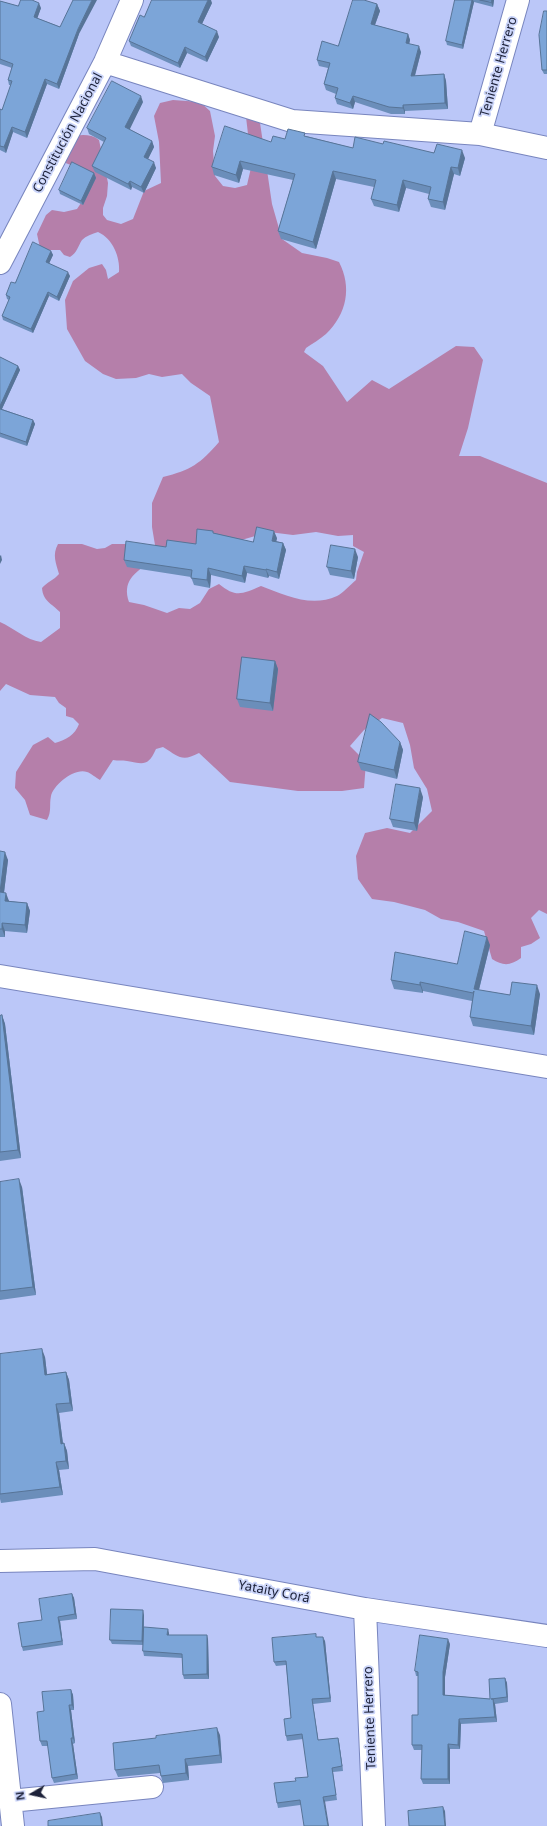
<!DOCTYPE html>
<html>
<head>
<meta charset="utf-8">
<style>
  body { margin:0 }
  #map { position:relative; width:547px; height:1826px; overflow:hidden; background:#bbc7f8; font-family:"Noto Sans",sans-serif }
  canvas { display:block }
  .north { position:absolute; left:12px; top:1774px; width:40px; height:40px; -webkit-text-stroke:3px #cbd5fa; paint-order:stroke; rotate:261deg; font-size:11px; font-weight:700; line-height:16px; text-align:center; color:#1d2239 }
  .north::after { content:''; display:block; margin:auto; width:14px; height:18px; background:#1d2239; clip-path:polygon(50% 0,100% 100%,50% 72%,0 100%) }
</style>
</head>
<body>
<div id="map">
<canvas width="547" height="1826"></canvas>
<div class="north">N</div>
</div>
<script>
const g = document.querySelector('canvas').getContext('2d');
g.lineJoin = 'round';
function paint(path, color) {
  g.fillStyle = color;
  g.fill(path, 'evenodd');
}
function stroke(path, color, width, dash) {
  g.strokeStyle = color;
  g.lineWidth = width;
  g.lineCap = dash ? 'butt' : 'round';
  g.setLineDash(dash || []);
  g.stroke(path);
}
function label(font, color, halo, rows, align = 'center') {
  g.font = font + ' "Noto Sans",sans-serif';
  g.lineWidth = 3.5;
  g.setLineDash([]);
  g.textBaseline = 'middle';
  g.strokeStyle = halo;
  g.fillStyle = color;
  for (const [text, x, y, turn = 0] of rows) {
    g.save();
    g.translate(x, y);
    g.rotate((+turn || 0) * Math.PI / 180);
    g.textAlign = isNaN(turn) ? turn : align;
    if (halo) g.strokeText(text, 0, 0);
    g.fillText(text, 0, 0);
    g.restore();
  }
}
const forest = new Path2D(`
  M173,100L200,102L210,111L215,136L213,151L215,176L223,186L235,188L247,185L253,159L248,134L246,117L259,116L272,204L282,239L302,253L327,258L339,262C352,287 347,314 326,334C320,339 312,344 306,348L304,352L323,366L347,402L372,380L389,389L456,346L474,347L483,360L468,428L459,456H480L547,483V914L539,910L531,918L540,938L531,944L521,947V958C510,966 503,966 492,959L484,931L458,922L441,919L425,910L394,902L372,899L358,879L356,856L365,833L387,828L410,833L432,811L427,789L414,768L410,745L403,723L382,718L364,730L350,746L366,762L364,788L342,791H298L230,782L199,753C182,762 179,757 163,747L156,749C148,767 143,764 127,761C122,760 118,761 113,760L100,780C96,778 91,773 87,772C75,767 53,785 51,796C49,805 52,811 47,820L30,815L25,800L15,788L16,772L33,745L48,737L55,743C66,740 75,735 79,724L73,718L66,716V708L59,703L55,697L30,695L6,684L0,691V622C14,628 26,640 41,642L60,628V612C51,603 43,601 42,588C47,582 54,580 59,574C56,563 52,555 58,544H82L97,549L105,548L112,544H135L149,563C134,573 122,582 129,602L144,605L167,613L179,608L190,609L200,603L209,589L219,584C236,598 242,594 261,586C285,595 311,608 337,596C343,593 350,585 356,580L357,572L364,552L353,546V535L338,536L316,532L293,535L269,532L238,541L156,551L152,527V503L163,477C191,470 200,464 219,442L210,396L191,383L182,374L162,377L149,374L136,378L116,379L103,374L85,361L67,329L65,300L73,281L89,268L102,264L106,270L108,279L119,272C120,257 113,239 98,232C92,234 86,236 82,240C78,246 77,253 70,257L64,255L60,250H46L40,248L37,234L46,215L52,210L64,212L77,209L85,197L89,172L63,162L68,137C79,135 90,133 99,140L108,183L107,196L103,208V215L107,220L121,224L133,219L144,191L161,183L159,142L154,116L160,103Z`);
const minor = new Path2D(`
  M105,62L292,121L480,134L547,148
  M480,134L518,0
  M0,263L105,62L132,0
  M0,976L547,1067
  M0,1561L95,1559L365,1609L547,1636
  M365,1609L374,1826
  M0,1704L13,1826
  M10,1801L152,1787`);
const wall = new Path2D(`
  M455,0H494L493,7L474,2L463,49L447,45L446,41Z
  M0,1L18,6L41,8L37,18L79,34L59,89L47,84L27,138L13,132L6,153L0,150V109L2,110L11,85H9L8,80L12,68L0,64Z
  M212,3L202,24L219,37L207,62L187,53L180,68L131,46L129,41L144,17Z
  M377,4L380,11L375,25L408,34L410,40L409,44L421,52L415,76L444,74L446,81L448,109L405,111V114H391L355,102L353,109L337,104L335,98L336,94L326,90L324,84L328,68L319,66L317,60L338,46Z
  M547,11V74H544L542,70Z
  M143,102L129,129L152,141L154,147L148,159L156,168L144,193L132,187L131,190L95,172L92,166L104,142L89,134L87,128Z
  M306,136L353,148L383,144L465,158L460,176L454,174L445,210L431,207L428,199L429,194L406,188L399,212L374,206L371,199L374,187L336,179L316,249L281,239L278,231L293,180L243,169L239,183L214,175L212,167L271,142L285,139Z
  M94,173L96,178L83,205L60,194L59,190Z
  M51,251L53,255L49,263L70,276L59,301L49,296L33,333L3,320L2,316L9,300L7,299L6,295L15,283Z
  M0,357L18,366L20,370L2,409L33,420L35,424L27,446L0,437Z
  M214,533L253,542L277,538L276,541L283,543L286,550L279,579L269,576L268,578L247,573L245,583L211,575L210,588L194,585L191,577L127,567L124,560L166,547L196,544Z
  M358,557L354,579L330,575L327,567Z
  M275,661L278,669L273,711L240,707L237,699Z
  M400,742L403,750L397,779L361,770L358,762Z
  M423,797L417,831L393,827L390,819Z
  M0,851L8,860L4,893L9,901L27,903L30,911L27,933L5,931V937H0Z
  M490,945L479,990L510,995L540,994L534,1035L473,1026L470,1017L472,1001L423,991V993L394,989L391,980L457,964Z
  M2,1015L5,1024L21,1158L0,1161V1016Z
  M0,1182L22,1187L36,1295L0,1300Z
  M0,1354L45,1357L47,1374L66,1372L69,1380L73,1411L59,1413L63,1443H64L67,1451L69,1469L59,1470L63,1495L1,1503L0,1499Z
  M72,1594L74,1598L77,1619L60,1621L63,1645L23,1651L22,1647L42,1620Z
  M144,1615V1631L169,1633V1635L208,1639L209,1679H184L183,1675L182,1658L144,1656L143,1651V1645L112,1644L110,1640Z
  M317,1637L325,1641L331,1702L313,1704L318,1740L338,1738L339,1742L343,1771L333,1772L337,1800L278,1808L277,1803L296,1781L308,1777L303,1739L287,1741L286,1736L291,1718L286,1665L276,1666L274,1662Z
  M450,1644L445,1677V1695L490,1699L505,1678L507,1683L508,1702L495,1704L497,1722L461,1724L460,1749H450V1784H423L421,1779L422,1750H414L412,1745L418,1715V1676H416L415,1671Z
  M71,1690L73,1695L74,1710H71L75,1743L73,1744L78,1779L54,1783L52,1778L48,1746H42L40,1741L44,1711Z
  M220,1735L222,1763L188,1766L189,1780L163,1783L160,1773L118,1777L115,1770Z`);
const shadedWall = new Path2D(`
  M92,0H97L79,34L59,89L57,84L78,29Z
  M208,0H211L212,3L200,28L198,22Z
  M472,0H473L474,2L463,49L462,45Z
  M492,0H494L493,7L491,2Z
  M39,3L41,8L36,22L34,17Z
  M377,4L380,11L373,30L371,24Z
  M217,31L219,37L207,62L205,57Z
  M408,34L410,40L408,49L406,43Z
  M419,46L421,52L413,82L411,76Z
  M185,47L187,53L180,68L178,63Z
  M444,74L446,81L448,109L445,103Z
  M45,79L47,84L27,138L25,132Z
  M141,96L143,102L128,133L125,127Z
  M353,96L355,102L353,109L350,103Z
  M403,105L405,111V114L403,108Z
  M12,127L13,132L6,153L4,147Z
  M152,141L154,147L146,163L144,157Z
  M462,150L465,158L460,176L458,168Z
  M240,161L243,169L239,183L236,175Z
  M154,162L156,168L144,193L141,187Z
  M451,167L454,174L445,210L443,202Z
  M333,171L336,179L316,249L313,242Z
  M94,173L96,178L83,205L81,201Z
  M403,180L406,188L399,212L397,205Z
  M130,181L132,187L131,190L128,184Z
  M51,251L53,255L48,266L46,262Z
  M68,272L70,276L59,301L57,297Z
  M48,292L49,296L33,333L31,329Z
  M18,366L20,370L0,413V406Z
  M33,420L35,424L27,446L26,442Z
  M274,531L277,538L275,548L272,541Z
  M283,543L286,550L279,579L277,572Z
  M355,549L358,557L354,579L351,571Z
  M1,555L2,560L0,564V556Z
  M244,566L247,573L245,583L242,576Z
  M208,568L211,575L210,588L207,580Z
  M266,569L269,576L268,578L266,570Z
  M275,661L278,669L273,711L270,703Z
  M400,742L403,750L397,779L394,770Z
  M420,788L423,797L417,831L414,823Z
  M5,852L8,860L3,900L0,892Z
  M6,893L9,901L8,908L5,901Z
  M27,903L30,911L27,933L25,925Z
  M2,923L5,931V937L2,929Z
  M487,937L490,945L477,997L474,989Z
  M420,982L423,991V993L420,985Z
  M537,985L540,994L534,1035L531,1026Z
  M2,1015L5,1024L21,1158L18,1150Z
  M19,1179L22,1187L36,1295L33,1287Z
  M42,1349L45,1357L48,1383L45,1375Z
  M66,1372L69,1380L73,1411L70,1403Z
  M56,1404L59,1413L64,1452L61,1444Z
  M64,1443L67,1451L69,1469L66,1461Z
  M56,1462L59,1470L63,1495L60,1487Z
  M72,1594L74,1598L77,1619L75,1614Z
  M143,1610L144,1615L143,1645L142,1641Z
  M58,1617L60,1621L63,1645L62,1641Z
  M168,1629L169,1633V1639L167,1635Z
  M207,1635L208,1639L209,1679L207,1674Z
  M323,1637L325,1641L331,1702L330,1698Z
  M448,1639L450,1644L445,1677V1700L443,1695V1672Z
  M505,1678L507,1683L508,1702L507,1697Z
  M71,1690L73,1695L74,1710L72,1705Z
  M312,1699L313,1704L319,1745L318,1740Z
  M493,1699L495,1704L497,1722L495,1717Z
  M69,1705L71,1710L75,1743L73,1738Z
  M459,1719L461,1724L460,1749L458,1745Z
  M217,1728L220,1735L222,1763L220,1755Z
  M71,1738L73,1744L78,1779L76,1774Z
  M338,1738L339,1742L343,1771L342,1766Z
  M448,1744L450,1749V1784L448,1779Z
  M185,1759L188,1766L189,1780L186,1773Z
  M323,1797L325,1801L329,1826H328Z
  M443,1807L445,1811L446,1826H445Z
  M100,1813L102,1817L103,1826H102Z`);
const building = new Path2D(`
  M21,0H32L39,3L34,17L60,27L73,0H92L78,29L57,84L45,79L25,132L12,127L4,147L0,146V109L2,110L12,81L8,80L13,64L0,59V1L18,6Z
  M152,0H208L198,22L217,31L205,57L185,47L178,63L129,41L140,15L144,17Z
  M353,0H364L377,4L371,24L408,34L406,43L419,46L411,76L444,74L445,103L403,105V108L389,107L353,96L350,103L335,98L338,88L324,84L330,63L317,60L322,41L338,46Z
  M455,0H472L462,45L446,41Z
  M480,0H492L491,2Z
  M544,11H547V70H542L539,35Z
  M112,81L141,96L125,127L152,141L144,157L154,162L141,187L130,181L128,184L92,166L106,138L87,128Z
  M225,126L271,142L273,136L285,139L288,129L305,133L304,136L353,148L355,137L383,144L384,141L434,153L437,144L462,150L458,168L451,167L443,202L428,199L431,187L403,180L397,205L371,199L376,180L333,171L313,242L278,231L295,174L240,161L236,175L212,167Z
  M72,162L94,173L81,201L59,190Z
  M33,242L51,251L46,262L68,272L57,297L48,292L31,329L2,316L10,297L6,295L11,282L15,283Z
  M0,357L18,366L0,406Z
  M0,409L33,420L26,442L0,433Z
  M257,527L274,531L272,541L283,543L277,572L266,569V570L244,566L242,576L208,568L207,580L191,578L192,570L124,560L126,541L166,547L167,540L196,544L197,529L213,531V533L253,542Z
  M331,545L355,549L351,571L327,567Z
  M242,657L275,661L270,703L237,699Z
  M370,714L381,722L400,742L394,770L358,762Z
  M396,784L420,788L414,823L390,819Z
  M0,851L5,852L0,892L6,893L5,901L27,903L25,925L2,923V929H0Z
  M465,931L487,937L474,989L510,995L512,982L537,985L531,1026L470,1017L474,991L473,993L420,982V985L391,980L395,952L457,964Z
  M2,1015L18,1150L0,1152V1016Z
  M19,1179L33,1287L0,1291V1182Z
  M42,1349L45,1375L66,1372L70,1403L56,1404L61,1444L64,1443L66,1461L56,1462L60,1487L0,1494V1354Z
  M72,1594L75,1614L58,1617L62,1641L22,1647L18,1623L42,1620L39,1599Z
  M111,1609L143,1610L142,1641L110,1640Z
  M144,1627L168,1629L167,1635H207V1674L183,1675L182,1654L143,1651Z
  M316,1634V1637H323L330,1698L312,1699L318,1740L338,1738L342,1766L332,1768L336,1795L323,1797L328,1826H304L300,1800L277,1803L274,1783L296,1781L295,1778L308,1777L302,1734L286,1736L284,1719L291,1718L286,1661L274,1662L272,1638Z
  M420,1635L448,1639L443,1672V1695L490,1699L489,1679L505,1678L507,1697L491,1699H493L495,1717L459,1719L458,1745L448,1744V1779H421L422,1745H412V1715H418V1672L415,1671Z
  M71,1690L72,1705H69L73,1738H71L76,1774L52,1778L47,1741H40L37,1712L44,1711L42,1692Z
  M217,1728L220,1755L185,1759L186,1773L161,1776L159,1765L115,1770L113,1743L156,1738V1736Z
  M443,1807L445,1826H409L408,1811Z
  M100,1813L102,1826H48V1821Z`);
const streetNames = [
  ["Teniente Herrero",499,67,-74],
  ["Constitución Nacional",68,133,-62],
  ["Yataity Corá",274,1592,11],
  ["Teniente Herrero",370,1718,-92]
];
paint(forest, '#b57faa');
stroke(minor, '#7885be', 24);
stroke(minor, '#fff', 22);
paint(wall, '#6b8eba');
paint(shadedWall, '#577497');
paint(building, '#7ca5d8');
stroke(building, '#577497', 1);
label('13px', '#1d2239', '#cbd5fa', streetNames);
</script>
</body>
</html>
